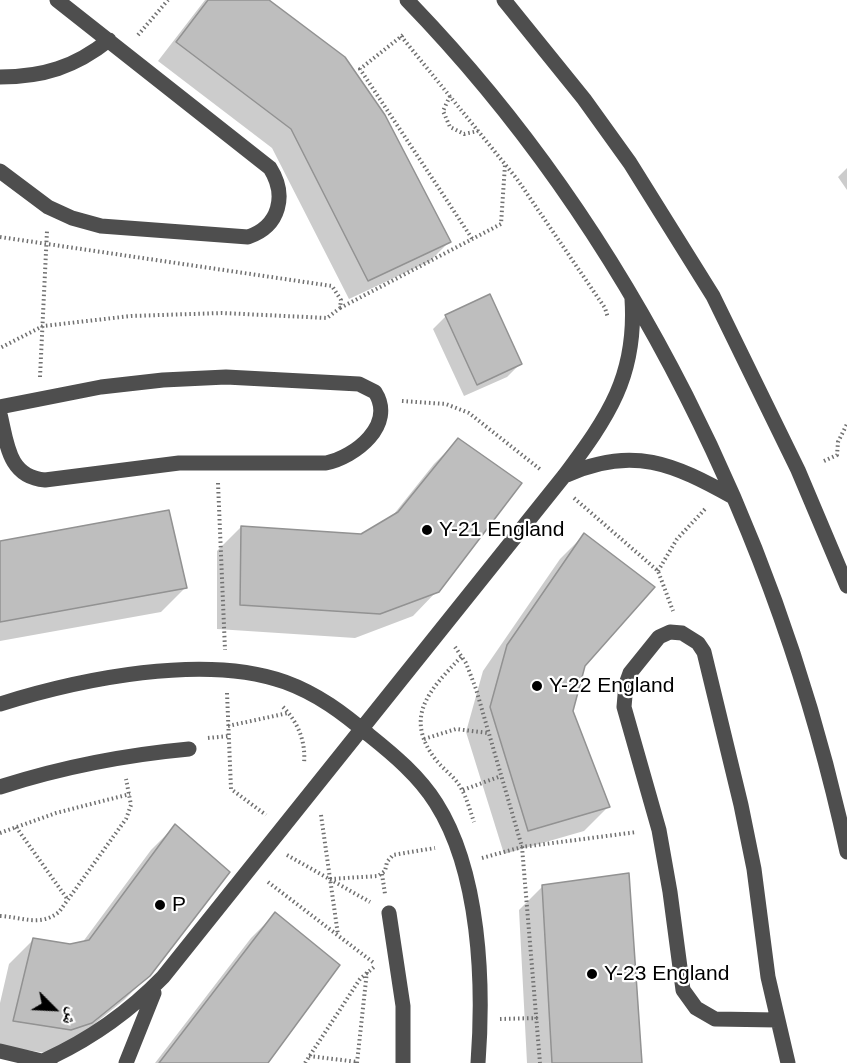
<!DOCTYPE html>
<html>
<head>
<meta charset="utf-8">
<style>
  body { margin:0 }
  #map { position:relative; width:847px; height:1063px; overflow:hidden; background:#fff; font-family:Arial,"Noto Naskh Arabic",sans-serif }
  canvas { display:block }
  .north { position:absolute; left:24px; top:979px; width:60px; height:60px; -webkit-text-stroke:4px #fff; paint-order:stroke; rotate:114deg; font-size:16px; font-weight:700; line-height:24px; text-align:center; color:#000 }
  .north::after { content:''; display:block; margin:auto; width:21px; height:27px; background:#000; clip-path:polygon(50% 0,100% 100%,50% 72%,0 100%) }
</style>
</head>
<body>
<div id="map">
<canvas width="847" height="1063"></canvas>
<div class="north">ش</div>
</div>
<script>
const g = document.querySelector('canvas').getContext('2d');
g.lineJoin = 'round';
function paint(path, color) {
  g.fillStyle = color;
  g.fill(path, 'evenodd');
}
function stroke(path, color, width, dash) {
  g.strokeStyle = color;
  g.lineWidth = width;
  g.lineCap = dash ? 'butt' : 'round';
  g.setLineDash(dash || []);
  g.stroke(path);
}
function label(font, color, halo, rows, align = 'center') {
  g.font = font + ' Arial,sans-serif';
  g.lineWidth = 4.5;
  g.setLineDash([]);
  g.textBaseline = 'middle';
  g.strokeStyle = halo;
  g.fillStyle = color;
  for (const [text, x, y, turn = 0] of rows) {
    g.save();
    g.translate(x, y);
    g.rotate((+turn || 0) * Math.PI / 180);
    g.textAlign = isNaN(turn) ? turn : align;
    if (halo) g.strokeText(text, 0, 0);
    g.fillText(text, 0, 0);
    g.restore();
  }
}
const shadow = new Path2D(`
  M205,0H266L449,242L430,261L349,299L272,148L158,61Z
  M847,168V190L838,177Z
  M446,316L520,364L507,377L464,396L433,329Z
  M458,440L437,591L413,616L355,638L217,629V551L241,527L361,535L390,519L434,464Z
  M584,535V665L572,711L608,807L584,831L504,854L466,732L483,671L560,559Z
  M0,543L185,588L161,612L0,641Z
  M175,826L149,975L124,1000L66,1047L46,1053L0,1046V1003L9,964L33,940L70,946L82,943L151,850Z
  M543,886L641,1063H527L519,910Z
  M275,914L266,1063H155L251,938Z`);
const building = new Path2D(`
  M208,0H269L345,57L385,115L451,242L368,281L291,129L176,42Z
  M490,294L522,364L477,385L445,315Z
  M458,438L522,483L439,592L380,614L240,605L241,526L361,534L398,512Z
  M169,510L187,588L0,622V541Z
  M584,533L655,587L585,666L573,711L610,807L528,831L490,707L507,645Z
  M175,824L230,872L150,976L92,1023L71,1030L13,1021L33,938L70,944L89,940Z
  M629,873L642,1063H552L542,885Z
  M275,912L340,965L268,1063H159Z`);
const path = new Path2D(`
  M138,35L168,0
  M403,35L360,69L473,240
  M401,36L517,179L605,308L608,318
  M450,96L443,111L450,127L464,134L478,131
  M0,237L332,286L341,300L340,308L327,318L222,313L131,316L43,326L0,348
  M340,308L501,224L505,165
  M40,377L47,231
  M402,401L446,404L469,413L541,470
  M824,461L837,455L838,442L847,424
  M218,483L225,650
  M574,498L658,571L673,611
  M658,571L677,539L706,508
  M455,647L466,663L476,689L522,847L540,1063
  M461,657C431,689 402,716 436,760C444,770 455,777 461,788C467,798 470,811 474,822
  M227,693L231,789L266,815
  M283,707C298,722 306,742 304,763
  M228,726L288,713
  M208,738L229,736
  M424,739L456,729L488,733
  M463,790L501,776
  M321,815L338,935
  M16,827L68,900
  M0,833L56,813L130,794
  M287,855L370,902
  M482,858L522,847L637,832
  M382,874L385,894
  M330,879L378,876L385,871L387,862L393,855L435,848
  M268,882L374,963
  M0,916C22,917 40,927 59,912L126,819L131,805L126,779
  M500,1019L538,1018
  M309,1056L358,1062
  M305,1063L360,979L374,967
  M357,1063L367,971`);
const minor = new Path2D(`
  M407,0C632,232 779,538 847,852
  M504,0L584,99L630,163L713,296L798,470L847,586
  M0,77C43,77 75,67 109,40
  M0,171L48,207L72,218L101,226L248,237C280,226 287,195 270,168L57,0
  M0,407L101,387L163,380L226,377L359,384L375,392C396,425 355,457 326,463H179L45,480C8,477 7,443 0,414
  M567,475C632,445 674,464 733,497
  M0,704C80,679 204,653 285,682C318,694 343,713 369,735C394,755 419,776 436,803C480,872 484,983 478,1063
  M0,787C62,767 124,755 189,749
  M389,913L403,1006V1063
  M777,1020L715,1019L696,1008L683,990L670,892L659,830L624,707L626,684L630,673L659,637L670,632L682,633L698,643L704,652L741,805L754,869L768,977L788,1063
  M0,1051L50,1063
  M45,1060C91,1039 128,1013 163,977L564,476C608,417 637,376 632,299
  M126,1063L154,993`);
const markers = [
  [427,530,6,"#000"],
  [537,686,6,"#000"],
  [160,905,6,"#000"],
  [592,974,6,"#000"]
];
const poiNames = [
  ["Y-21 England",439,530],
  ["Y-22 England",549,686],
  ["P",172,905],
  ["Y-23 England",604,974]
];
paint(shadow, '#0003');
paint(building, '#bebebe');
stroke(building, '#929292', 1.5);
stroke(path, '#707070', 4, [1.5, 3]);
stroke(minor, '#4e4e4e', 15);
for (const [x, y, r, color] of markers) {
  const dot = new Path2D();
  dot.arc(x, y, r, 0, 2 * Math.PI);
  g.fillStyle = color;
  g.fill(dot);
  stroke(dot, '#fff', 2);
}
label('21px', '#000', '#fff', poiNames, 'left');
</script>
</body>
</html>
